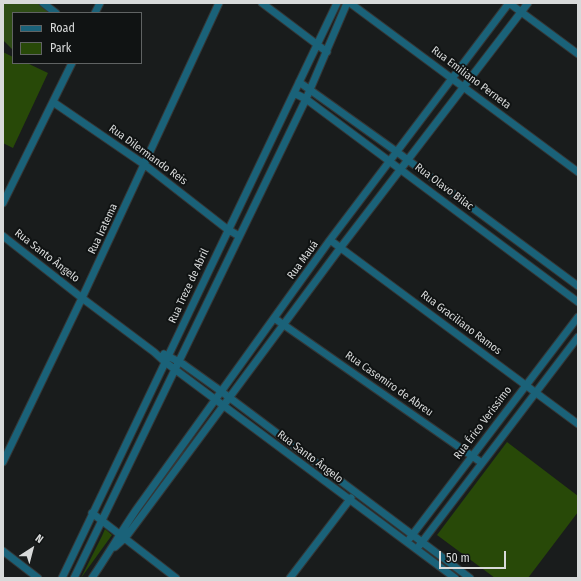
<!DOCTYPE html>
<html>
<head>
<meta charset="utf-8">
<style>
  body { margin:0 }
  #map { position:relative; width:581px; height:581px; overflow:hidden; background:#191c1c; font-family:"Fira Sans Condensed",sans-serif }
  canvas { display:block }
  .frame { position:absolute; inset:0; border:4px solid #d8dada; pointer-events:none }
  .legend { position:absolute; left:12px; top:12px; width:130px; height:52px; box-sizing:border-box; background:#101313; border:1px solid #606363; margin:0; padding:5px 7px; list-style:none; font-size:12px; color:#d8dada }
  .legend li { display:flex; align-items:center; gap:8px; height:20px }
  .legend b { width:20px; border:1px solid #606363 }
  .north { position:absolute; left:12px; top:529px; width:40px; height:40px; -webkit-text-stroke:3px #101313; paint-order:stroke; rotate:36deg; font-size:11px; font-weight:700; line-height:16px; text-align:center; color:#d8dada }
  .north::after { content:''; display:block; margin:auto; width:14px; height:18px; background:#d8dada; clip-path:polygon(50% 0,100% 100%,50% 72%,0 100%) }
  .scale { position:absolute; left:439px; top:551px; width:67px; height:18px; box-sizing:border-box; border:2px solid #d8dada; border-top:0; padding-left:5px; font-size:12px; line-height:14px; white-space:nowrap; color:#d8dada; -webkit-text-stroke:3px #101313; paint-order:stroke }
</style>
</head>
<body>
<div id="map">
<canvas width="581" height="581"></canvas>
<div class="frame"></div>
<ul class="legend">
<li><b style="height:5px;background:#1a6279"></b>Road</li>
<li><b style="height:11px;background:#284908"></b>Park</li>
</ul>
<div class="north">N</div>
<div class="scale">50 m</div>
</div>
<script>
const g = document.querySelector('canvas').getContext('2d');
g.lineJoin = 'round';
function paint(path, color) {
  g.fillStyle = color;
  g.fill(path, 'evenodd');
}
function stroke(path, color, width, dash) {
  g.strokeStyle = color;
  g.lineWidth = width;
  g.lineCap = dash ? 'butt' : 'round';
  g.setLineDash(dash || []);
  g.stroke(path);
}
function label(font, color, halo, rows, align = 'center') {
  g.font = font + ' "Fira Sans Condensed",sans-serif';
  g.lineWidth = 4;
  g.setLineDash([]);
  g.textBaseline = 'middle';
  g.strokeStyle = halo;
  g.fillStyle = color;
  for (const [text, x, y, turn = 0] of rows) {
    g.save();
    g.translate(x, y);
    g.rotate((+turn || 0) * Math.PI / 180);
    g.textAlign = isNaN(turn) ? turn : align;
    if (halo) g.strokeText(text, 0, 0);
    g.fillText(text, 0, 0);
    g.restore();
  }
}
const green = new Path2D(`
  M3,52L13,57V63H27L48,73L13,148L3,143Z
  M507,442L578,496V512L528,578H495L437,535Z
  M105,529L112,535L81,578L102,536Z`);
const forest = new Path2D(`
  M3,3H39L49,13H13V50L3,40Z`);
const street = new Path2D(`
  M43,3L56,13
  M262,3L327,52
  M350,3L578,172
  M509,3L578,54
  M95,13L100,3
  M299,82L397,152L578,286
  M294,93L306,99L578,302
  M53,102L145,165L227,229L239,236
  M3,203L72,63
  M3,236L82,298L154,352L165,362L455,578
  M330,240L578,424
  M274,318L482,463
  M164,354L183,364L222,392L470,578
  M3,462L82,298L219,3
  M92,513L176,578
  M410,538L578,317
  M419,546L578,337
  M115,547L126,537L341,247L528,3
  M3,551L38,578
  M62,578L337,3
  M74,578L306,99L347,3
  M92,578C107,556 121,532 136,510L330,240L509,3
  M290,578L351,498`);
const streetNames = [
  ["Rua Emiliano Perneta",471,78,37],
  ["Rua Dilermando Reis",148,155,36],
  ["Rua Olavo Bilac",444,187,37],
  ["Rua Iratema",103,229,-65],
  ["Rua Santo Ângelo",47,256,38],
  ["Rua Mauá",303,260,-54],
  ["Rua Treze de Abril",189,286,-65],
  ["Rua Graciliano Ramos",461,323,37],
  ["Rua Casemiro de Abreu",389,384,35],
  ["Rua Érico Verissimo",483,423,-53],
  ["Rua Santo Ângelo",310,457,37]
];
paint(green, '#284908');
paint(forest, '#2e4d15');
stroke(street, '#343737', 9);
stroke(street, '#1a6279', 7);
label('11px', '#d8dada', '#101313', streetNames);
</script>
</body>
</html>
